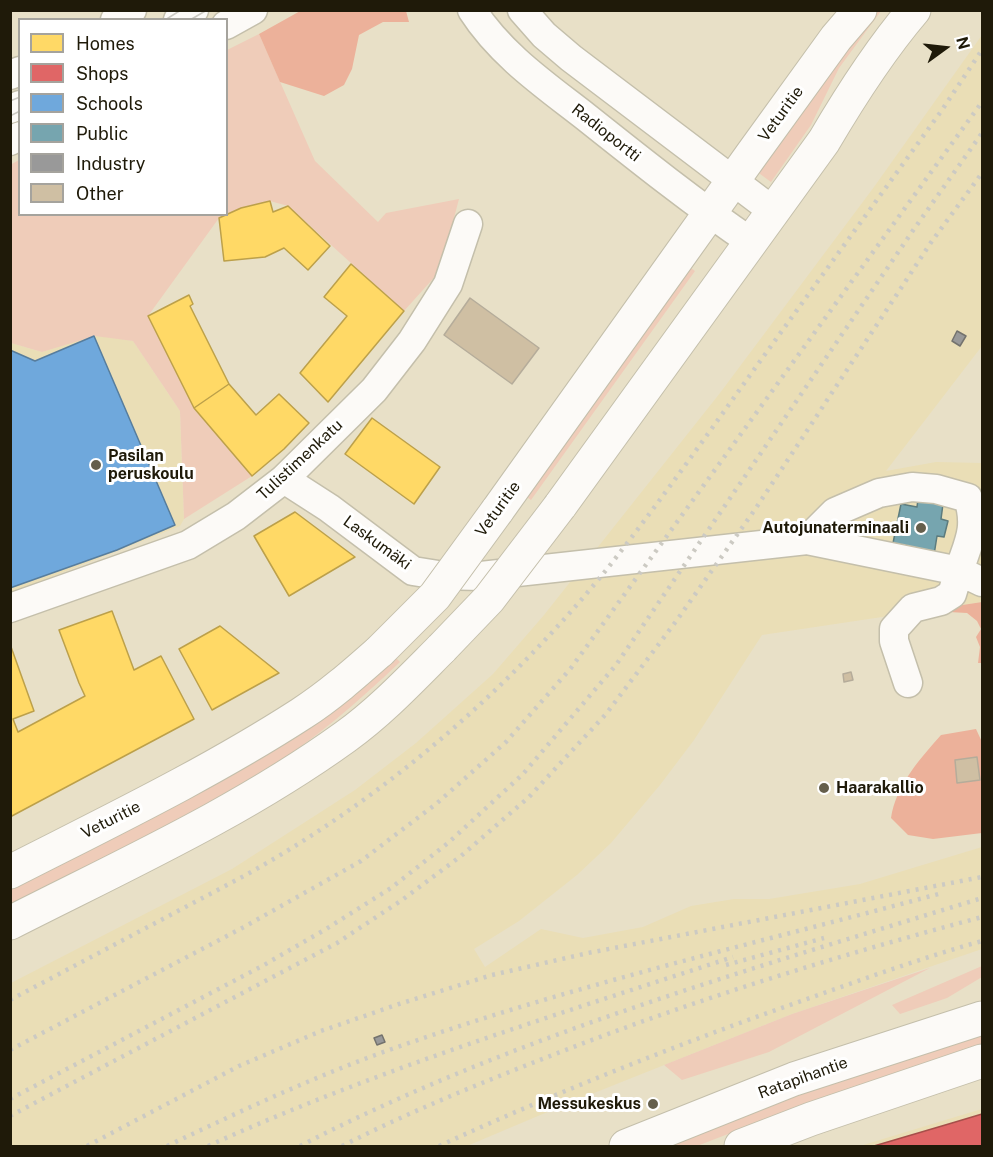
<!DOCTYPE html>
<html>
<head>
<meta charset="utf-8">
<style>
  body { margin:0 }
  #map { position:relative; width:993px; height:1157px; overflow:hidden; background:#e8e0c7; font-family:"Public Sans",sans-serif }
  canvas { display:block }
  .frame { position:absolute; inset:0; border:12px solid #1f1a09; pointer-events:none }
  .legend { position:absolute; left:18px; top:18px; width:210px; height:198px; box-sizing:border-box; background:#fff; border:2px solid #a5a39d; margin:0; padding:8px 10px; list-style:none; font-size:18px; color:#1f1a09 }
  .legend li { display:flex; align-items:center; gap:12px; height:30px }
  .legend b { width:30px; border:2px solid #a5a39d }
  .north { position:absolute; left:915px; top:18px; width:60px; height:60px; -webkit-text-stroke:4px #fff; paint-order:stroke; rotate:75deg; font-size:16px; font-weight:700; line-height:24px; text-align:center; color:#1f1a09 }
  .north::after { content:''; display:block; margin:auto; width:21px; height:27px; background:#1f1a09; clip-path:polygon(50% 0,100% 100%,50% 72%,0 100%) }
</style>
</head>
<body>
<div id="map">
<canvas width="993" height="1157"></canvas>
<div class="frame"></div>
<ul class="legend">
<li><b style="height:16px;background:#ffd966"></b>Homes</li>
<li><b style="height:16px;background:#e06666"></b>Shops</li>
<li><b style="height:16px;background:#6fa8dc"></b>Schools</li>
<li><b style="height:16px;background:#76a5af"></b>Public</li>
<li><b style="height:16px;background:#999"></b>Industry</li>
<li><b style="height:16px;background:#cfbfa3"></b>Other</li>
</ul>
<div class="north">N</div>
</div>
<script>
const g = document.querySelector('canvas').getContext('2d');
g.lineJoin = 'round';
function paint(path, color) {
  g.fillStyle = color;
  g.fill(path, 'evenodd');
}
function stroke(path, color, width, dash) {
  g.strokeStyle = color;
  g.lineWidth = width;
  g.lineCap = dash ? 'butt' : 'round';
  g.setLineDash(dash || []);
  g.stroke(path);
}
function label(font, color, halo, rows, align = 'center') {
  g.font = font + ' "Public Sans",sans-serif';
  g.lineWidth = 6;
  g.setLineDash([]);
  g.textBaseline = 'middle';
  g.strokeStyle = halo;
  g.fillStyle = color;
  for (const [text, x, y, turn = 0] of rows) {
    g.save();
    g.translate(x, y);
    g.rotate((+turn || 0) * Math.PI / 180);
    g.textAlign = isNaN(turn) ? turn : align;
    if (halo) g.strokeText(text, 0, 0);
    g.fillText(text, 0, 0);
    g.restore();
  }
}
const built = new Path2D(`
  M982,35V346L886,471L936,462L982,463V602L762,635L694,740L660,785L611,843L577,875L519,921L474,949L485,967L541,929L583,938L643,927L691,906L734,899H769L860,884L982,847V949L792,1014L564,1105L467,1146H11V983L232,869L355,790L416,743L493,674L544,615L720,393L874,187Z
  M95,335L133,341L180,411L184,519L180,526L11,593V343L42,352Z
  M982,1109V1146H860L942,1121Z`);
const green = new Path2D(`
  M872,11H881L839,68L811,125L771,182L756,171Z
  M259,34L315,161L378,222L386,213L459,199L440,271L404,311L288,206L270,201L241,208L227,214V50Z
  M19,160L20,214H226L219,218L148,316L194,408L252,476L184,519L180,411L133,341L95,336L42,352L11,343L10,165Z
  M688,266L695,271L531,500L524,495Z
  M395,657L400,662C358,702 314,740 265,771C184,822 95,863 11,907V885Z
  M982,966V977L947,998L900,1014L892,1005Z
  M930,968L769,1052L682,1080L664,1065L792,1014Z
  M982,1032V1045L798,1107L697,1146H664L795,1096Z`);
const forest = new Path2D(`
  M302,10L406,11L409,22H383L359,35L352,69L344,85L324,96L280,82L259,34Z
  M982,602V663H978L980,647L976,637L981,629L977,621L967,613L949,612L956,606Z
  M976,729L982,742V833L933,839L908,835L891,818C896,785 920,759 941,735Z`);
const homes = new Path2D(`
  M270,201L273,212L288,206L330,246L308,270L284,248L265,257L224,261L219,218L241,208Z
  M351,264L404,311L328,402L300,373L347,316L324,297Z
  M189,295L193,304L190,306L229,384L194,408L148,316Z
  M229,384L256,415L279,394L309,423L284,449L252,476L194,408Z
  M372,418L440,467L414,504L345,454Z
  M295,512L355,557L289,596L254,536Z
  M112,611L134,670L161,656L194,719L10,817V644L34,711L13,719L18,732L85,696L79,683L59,630Z
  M220,626L279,673L212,710L179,649Z`);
const shops = new Path2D(`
  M982,1114V1146H874L952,1123Z`);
const schools = new Path2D(`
  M94,336L175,525L117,550L10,588V350L35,361Z`);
const public = new Path2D(`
  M918,499L943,504L941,519L948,521L944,537L937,536L934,555L908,550L909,546L893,543L901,504L917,507Z`);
const industry = new Path2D(`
  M957,331L966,336L960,346L952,341Z
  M382,1035L385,1042L377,1045L374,1038Z`);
const building = new Path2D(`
  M470,298L539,348L512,384L444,335Z
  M851,672L853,680L844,682L843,674Z
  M977,757L980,780L957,783L955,760Z`);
const minor = new Path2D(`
  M472,10C501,55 545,85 586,117C640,160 694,203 751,242
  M522,10L544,35L571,58L773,211
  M115,20L132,10
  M178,20L194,10
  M226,25L253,10
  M10,75L20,71
  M10,109L20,105
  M10,141L20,136
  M284,479L329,508L413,571L438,575L481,576L807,540L959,571C968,543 978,528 968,498L936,489L912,487L879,493L835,512L807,540
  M10,608L188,545L236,516L284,479L374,390L412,341L448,284L468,224
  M908,683L894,641V629L913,608L941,601L952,594L959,571L982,582`);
const major = new Path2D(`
  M560,506L824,141C851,95 879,51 914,10
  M497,511L752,154L836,38L860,10
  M10,872C108,822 208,774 301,714C329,696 354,674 380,651
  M10,923C124,865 241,812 345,737C381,711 411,679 442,648
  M626,1146L794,1079L982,1018
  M741,1146L811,1119L982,1061`);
const tram = new Path2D(`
  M165,20L181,10
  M190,20L207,10
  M10,101L20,97
  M10,116L20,111`);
const rail = new Path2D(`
  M726,965L824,938
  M10,1000L244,876C383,799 508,691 607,569C656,507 702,442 748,378C812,289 877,200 942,110L982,50
  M10,1050L244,927L361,861L436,804L506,742L571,668L982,102
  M10,1099L264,965L326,929L391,888L448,843L523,774L616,665L914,229L982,133
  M10,1116L337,943L402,900L461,856L529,797L606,714L677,620L756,508L932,241L982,173
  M87,1146L239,1066L321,1031L399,1004L492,975L588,953L982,877
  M167,1146C241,1111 315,1076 392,1049C572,985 758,943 942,893
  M208,1146C378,1069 556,1015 733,957
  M300,1146C515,1035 752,969 982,898
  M342,1146C413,1110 488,1080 563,1051C700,998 840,955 982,917
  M439,1146C557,1092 679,1044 801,1001C861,980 921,958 982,941`);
const majorBridge = new Path2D(`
  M442,648L489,599L560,506
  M380,651L435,596L497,511`);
const markers = [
  [96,465,6,"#655f4c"],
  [921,528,6,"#655f4c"],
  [824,788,6,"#655f4c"],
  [653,1104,6,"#655f4c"]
];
const streetNames = [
  ["Veturitie",781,114,-54],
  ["Radioportti",606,133,38],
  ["Tulistimenkatu",300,460,-43],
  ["Veturitie",498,509,-54],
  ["Laskumäki",377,543,36],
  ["Veturitie",111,820,-27],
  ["Ratapihantie",803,1078,-20]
];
const poiNames = [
  ["Pasilan",108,456],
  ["peruskoulu",108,474],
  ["Autojunaterminaali",909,528,"right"],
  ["Haarakallio",836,788],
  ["Messukeskus",641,1104,"right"]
];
paint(built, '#eadeb6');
paint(green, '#efccb9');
paint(forest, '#ecb19a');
paint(homes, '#ffd966');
stroke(homes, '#bca04a', 1.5);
paint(shops, '#e06666');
stroke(shops, '#a64f4a', 1.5);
paint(schools, '#6fa8dc');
stroke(schools, '#577d9d', 1.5);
paint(public, '#76a5af');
stroke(public, '#5c7b7d', 1.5);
paint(industry, '#999');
stroke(industry, '#74736e', 1.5);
paint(building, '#cfbfa3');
stroke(building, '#b5ac9a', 1.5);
stroke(minor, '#c4bfab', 31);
stroke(major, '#c4bfab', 35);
stroke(minor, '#fcfaf7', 28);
stroke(major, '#fcfaf7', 33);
stroke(tram, '#cccac3', 1.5);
stroke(rail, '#cccac3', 4.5, [3, 6]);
stroke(majorBridge, '#c4bfab', 35, []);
stroke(majorBridge, '#fcfaf7', 33);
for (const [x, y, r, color] of markers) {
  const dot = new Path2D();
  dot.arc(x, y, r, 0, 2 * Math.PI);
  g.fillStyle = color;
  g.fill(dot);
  stroke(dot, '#fff', 2);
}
label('16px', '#1f1a09', '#fff', streetNames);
label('bold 16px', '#1f1a09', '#fff', poiNames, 'left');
</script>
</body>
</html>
